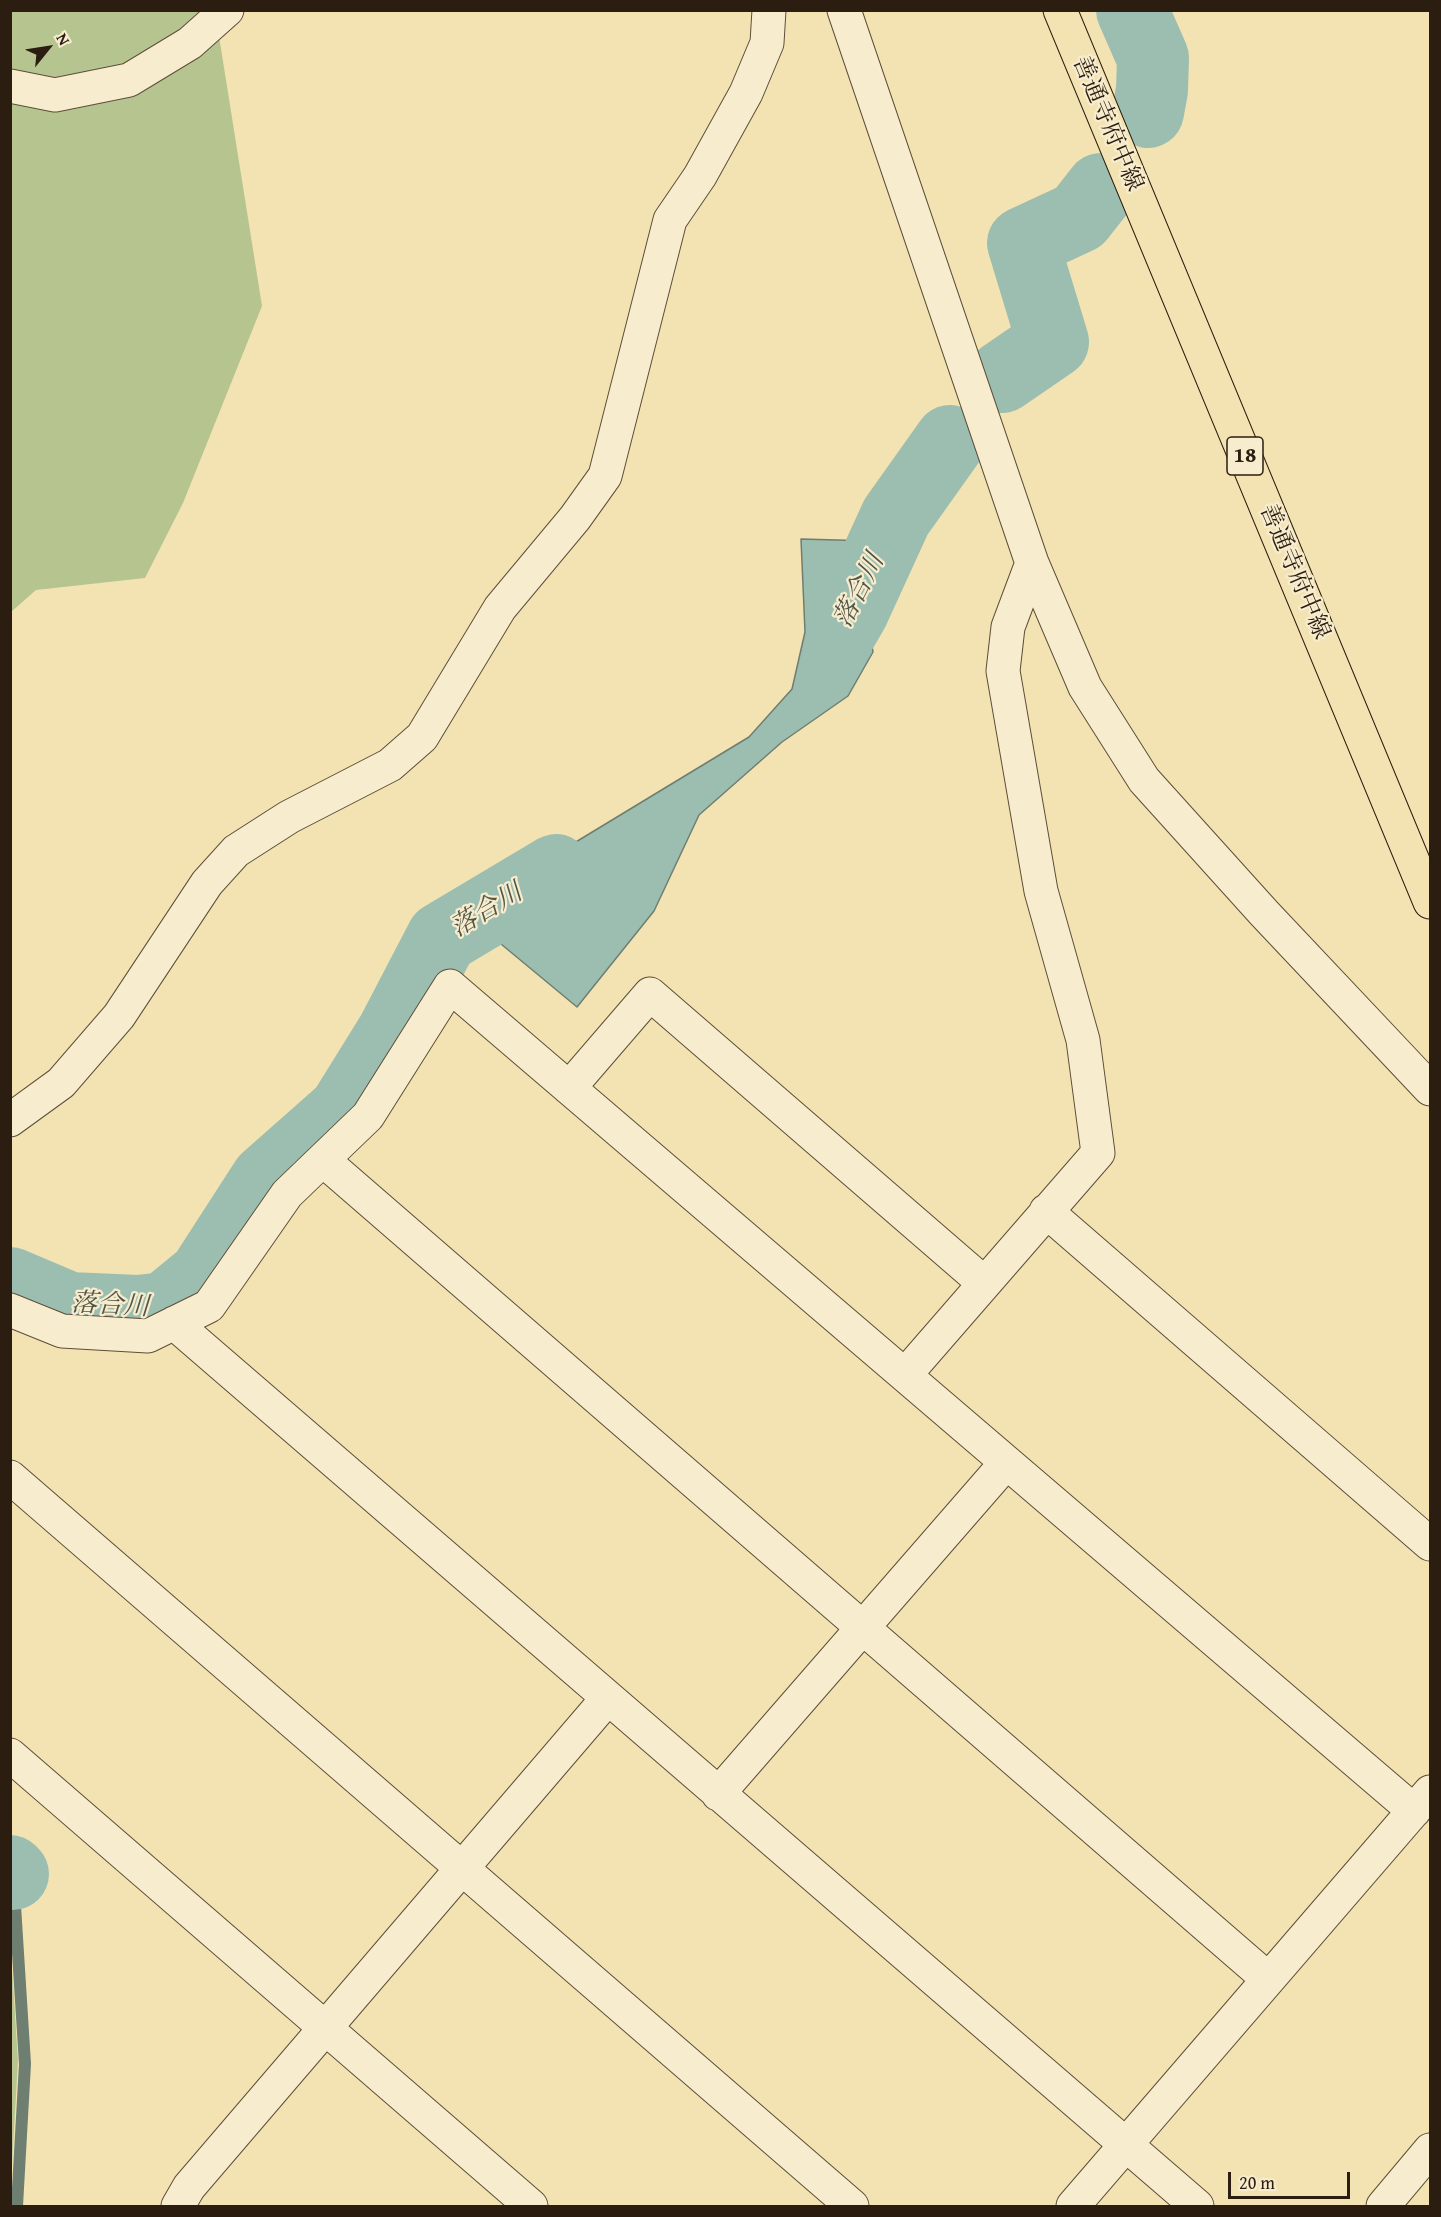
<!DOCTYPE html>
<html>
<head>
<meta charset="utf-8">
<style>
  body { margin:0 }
  #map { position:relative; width:1441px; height:2217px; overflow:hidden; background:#f3e3b3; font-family:"Gentium Book Plus",serif }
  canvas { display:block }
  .frame { position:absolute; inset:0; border:12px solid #2b1d0f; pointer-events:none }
  .north { position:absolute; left:18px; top:18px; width:60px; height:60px; -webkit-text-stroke:4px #f7edce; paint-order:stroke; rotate:60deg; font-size:16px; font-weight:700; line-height:24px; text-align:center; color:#2b1d0f }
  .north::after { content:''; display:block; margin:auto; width:21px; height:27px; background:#2b1d0f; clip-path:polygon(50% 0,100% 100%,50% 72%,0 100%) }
  .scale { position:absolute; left:1228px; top:2172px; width:122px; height:27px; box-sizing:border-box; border:3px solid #2b1d0f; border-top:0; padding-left:8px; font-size:18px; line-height:21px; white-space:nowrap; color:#2b1d0f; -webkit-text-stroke:4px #f7edce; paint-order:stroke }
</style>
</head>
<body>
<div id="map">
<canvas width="1441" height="2217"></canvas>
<div class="frame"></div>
<div class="north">N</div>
<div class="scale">20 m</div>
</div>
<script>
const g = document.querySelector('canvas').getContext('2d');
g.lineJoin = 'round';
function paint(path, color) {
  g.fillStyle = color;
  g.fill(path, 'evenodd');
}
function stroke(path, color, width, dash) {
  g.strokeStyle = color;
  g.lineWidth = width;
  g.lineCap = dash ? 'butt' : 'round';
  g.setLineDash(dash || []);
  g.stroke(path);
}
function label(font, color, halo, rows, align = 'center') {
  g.font = font + ' "Gentium Book Plus","Noto Serif JP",serif';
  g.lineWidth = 4.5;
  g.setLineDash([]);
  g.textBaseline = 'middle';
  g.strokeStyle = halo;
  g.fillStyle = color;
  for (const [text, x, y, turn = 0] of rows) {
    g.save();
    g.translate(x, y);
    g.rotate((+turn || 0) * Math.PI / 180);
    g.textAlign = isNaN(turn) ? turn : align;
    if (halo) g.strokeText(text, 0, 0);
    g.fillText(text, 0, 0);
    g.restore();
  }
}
const green = new Path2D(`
  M11,11H215L262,306L183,503L145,578L36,590L11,612Z
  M11,1953L18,2061L11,2181Z`);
const water = new Path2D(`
  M801,539L908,542L866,614L873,652L848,696L782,742L699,815L654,911L577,1007L466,915L490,894L749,737L792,689L805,632Z`);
const stream = new Path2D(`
  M13,1874L25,2064L17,2206`);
const river = new Path2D(`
  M1132,10L1153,58L1152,90L1148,112
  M1002,377L1053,342L1023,243L1079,217L1101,189
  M842,630L853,611L896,517L950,441
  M10,1283L69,1308L138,1311L165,1308L204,1276L266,1180L344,1111L393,1032L442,938L556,870
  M10,1871L13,1874`);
const minor = new Path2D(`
  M844,10L1032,563L1085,687L1144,780L1264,913L1430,1089
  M569,1088L650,994L984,1283
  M10,1120L61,1083L119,1016L207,883L236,851L289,817L390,765L422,737L500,608L575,518L605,476L670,220L700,176L746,93L767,43L769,10
  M323,1160L1268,1979
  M1046,1211L1430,1544
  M10,1310L62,1331L148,1336L209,1306L287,1194L368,1116L450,986L1414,1811
  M174,1323L1197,2206
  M905,1375L1098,1153L1083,1040L1041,891L1003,671L1008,627L1032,563
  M10,1477L852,2206
  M10,1755L531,2206
  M718,1794L1006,1463
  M178,2206L189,2187L607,1699
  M1073,2206L1430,1792
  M1383,2206L1430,2150`);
const tertiary = new Path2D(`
  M10,86L55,95L129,80L190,43L227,10`);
const primary = new Path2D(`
  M1060,10L1430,902`);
const shields = [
  [1245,456,36]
];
const shieldNames = [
  ["18",1245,456]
];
const streetNames = [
  ["善通寺府中線",1107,124,67],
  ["善通寺府中線",1294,572,67]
];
const waterNames = [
  ["落合川",860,591,-63],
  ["落合川",487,911,-31],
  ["落合川",110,1306,3]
];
paint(green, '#b6c490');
paint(water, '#9bbeb0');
stroke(water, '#6e7e70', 1.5);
stroke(stream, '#6e7e70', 12);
stroke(river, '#9bbeb0', 72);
stroke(minor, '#5d4e38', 35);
stroke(tertiary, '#5d4e38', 35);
stroke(primary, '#2b1d0f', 35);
stroke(minor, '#f7edce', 33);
stroke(tertiary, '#f7edce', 33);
stroke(primary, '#f3e3b3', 33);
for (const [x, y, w] of shields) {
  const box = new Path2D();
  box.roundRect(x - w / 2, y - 19, w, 38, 4.5);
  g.fillStyle = '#f7edce';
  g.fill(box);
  stroke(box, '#2b1d0f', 1.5);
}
label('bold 22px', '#2b1d0f', null, shieldNames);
label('24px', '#2b1d0f', '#f7edce', streetNames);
label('italic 26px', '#525547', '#f7edce', waterNames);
</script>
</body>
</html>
